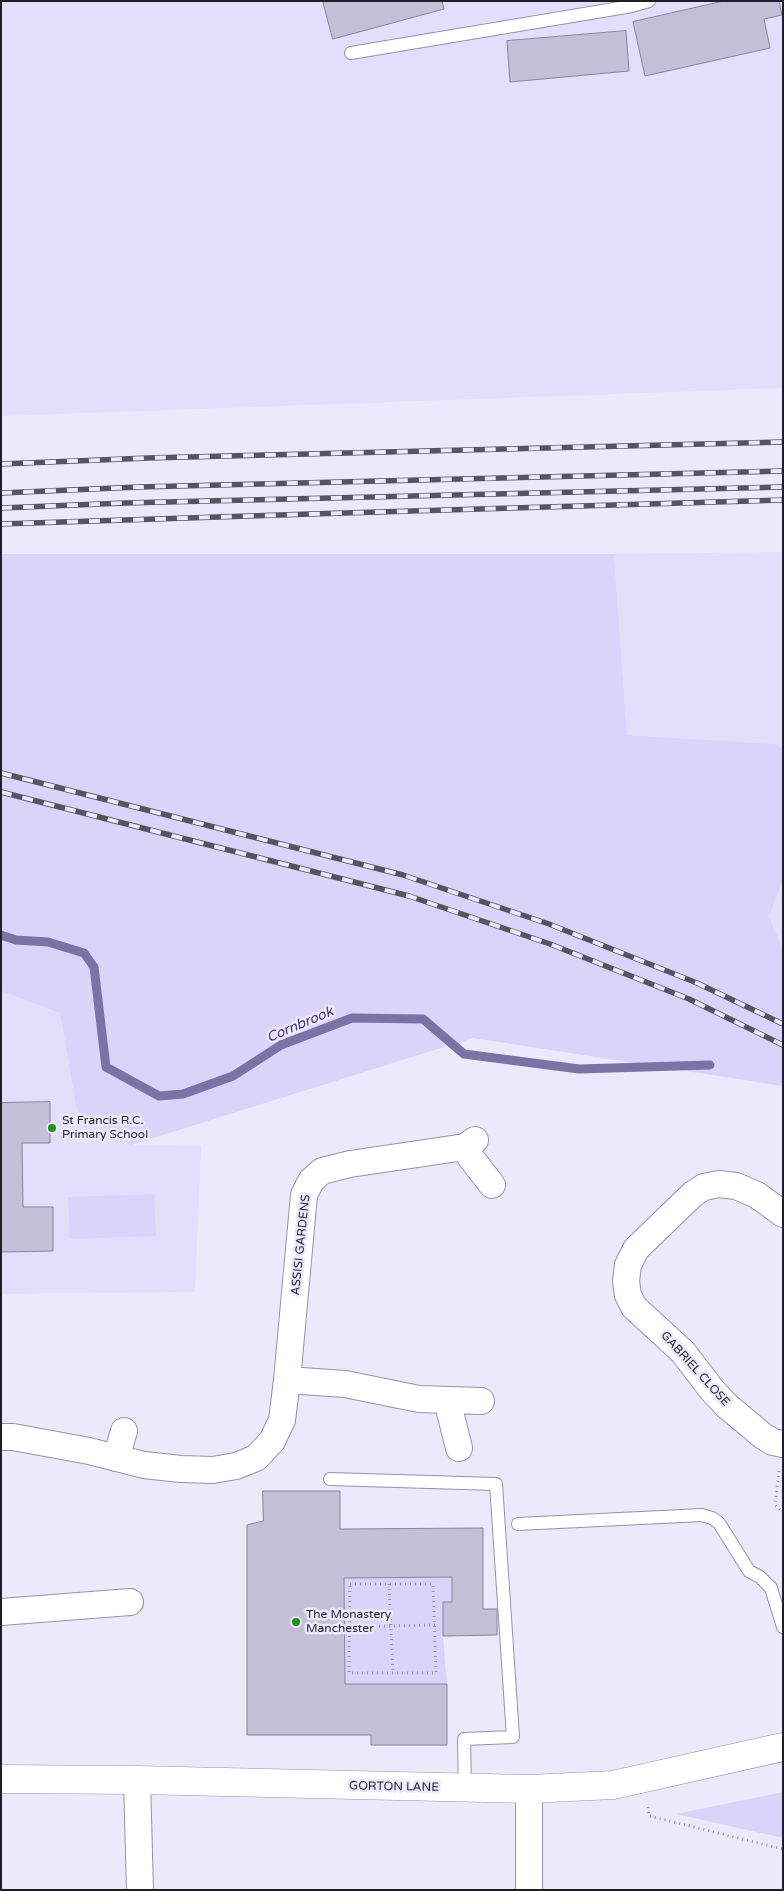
<!DOCTYPE html>
<html>
<head>
<meta charset="utf-8">
<style>
  body { margin:0 }
  #map { position:relative; width:784px; height:1891px; overflow:hidden; background:#ece9fc; font-family:"Varela Round",sans-serif }
  canvas { display:block }
  .frame { position:absolute; inset:0; border:2px solid #1f1e26; pointer-events:none }
</style>
</head>
<body>
<div id="map">
<canvas width="784" height="1891"></canvas>
<div class="frame"></div>
</div>
<script>
const g = document.querySelector('canvas').getContext('2d');
g.lineJoin = 'round';
function paint(path, color) {
  g.fillStyle = color;
  g.fill(path, 'evenodd');
}
function stroke(path, color, width, dash) {
  g.strokeStyle = color;
  g.lineWidth = width;
  g.lineCap = dash ? 'butt' : 'round';
  g.setLineDash(dash || []);
  g.stroke(path);
}
function label(font, color, halo, rows, align = 'center') {
  g.font = font + ' "Varela Round",sans-serif';
  g.lineWidth = 5;
  g.setLineDash([]);
  g.textBaseline = 'middle';
  g.strokeStyle = halo;
  g.fillStyle = color;
  for (const [text, x, y, turn = 0] of rows) {
    g.save();
    g.translate(x, y);
    g.rotate((+turn || 0) * Math.PI / 180);
    g.textAlign = isNaN(turn) ? turn : align;
    if (halo) g.strokeText(text, 0, 0);
    g.fillText(text, 0, 0);
    g.restore();
  }
}
const built = new Path2D(`
  M1,1H783V388L1,416Z
  M783,552V750L775,744L627,735L614,554Z
  M783,880V949L769,917Z
  M1,991L60,1013L77,1111L131,1145L201,1146L195,1292L1,1294Z`);
const green = new Path2D(`
  M1,554H614L627,735L775,744L783,750V880L769,917L783,949V1086L473,1038L131,1145L77,1111L60,1013L1,991Z
  M154,1194L156,1236L70,1239L68,1197Z
  M452,1577V1602L443,1603V1636L447,1684H345L344,1578Z
  M783,1792V1838L676,1814Z`);
const stream = new Path2D(`
  M1,935L16,940L48,942L84,953L94,967L106,1067L159,1096L183,1094L233,1076L281,1045L352,1018L423,1019L464,1054L579,1069L710,1065`);
const building = new Path2D(`
  M323,1H442L444,9L333,39Z
  M724,1H779L782,15L764,19L770,48L645,76L633,22Z
  M626,31L629,71L510,82L507,41Z
  M50,1102V1143H22L23,1207H53V1251L1,1252V1103Z
  M263,1491H340V1529L483,1528V1609H497V1635L443,1636V1602H452V1577L344,1578L345,1684H447V1745H371V1735H247V1525L263,1521Z`);
const path = new Path2D(`
  M779,1471L775,1505L783,1512
  M350,1584H433L436,1673H349Z
  M389,1584L393,1673
  M349,1627L435,1625
  M648,1807L649,1816L783,1849`);
const service = new Path2D(`
  M351,53L632,6L649,1
  M330,1479L496,1484L513,1737L464,1739L465,1788
  M518,1524L702,1515L712,1518L719,1523L749,1571L760,1577L771,1588L783,1627`);
const minor = new Path2D(`
  M465,1147L471,1158L492,1185
  M783,1214L757,1195L736,1186L719,1184L704,1187L693,1194L636,1249L628,1265L626,1281L628,1295L634,1307L683,1352L712,1390L727,1406L763,1436L773,1442L783,1444
  M287,1380L345,1384L419,1399L481,1401
  M450,1400V1412L459,1448
  M1,1437H13L89,1451L144,1465L181,1469L213,1470L236,1466L256,1458L272,1441L282,1420L287,1380L304,1195L311,1181L322,1171L350,1164L465,1147L475,1140
  M116,1458L124,1431
  M1,1612L130,1602
  M137,1780L140,1890
  M529,1890V1789`);
const tertiary = new Path2D(`
  M1,1779L137,1780L529,1789L613,1785L783,1747`);
const rail = new Path2D(`
  M1,464L148,458L783,442
  M1,493L139,487L783,471
  M1,508L125,503L783,487
  M1,524L311,514L783,500
  M1,773L403,875L549,924L697,983L783,1024
  M1,792L409,896L550,944L689,999L783,1045`);
const markers = [
  [52,1128,5,"#219019"],
  [296,1622,5,"#219019"]
];
const poiNames = [
  ["St Francis R.C.",62,1121],
  ["Primary School",62,1135],
  ["The Monastery",306,1615],
  ["Manchester",306,1629]
];
const streetNames = [
  ["ASSISI GARDENS",301,1245,-84],
  ["GABRIEL CLOSE",695,1369,48],
  ["GORTON LANE",394,1787,1]
];
const waterNames = [
  ["Cornbrook",300,1025,-23]
];
paint(built, '#e2defc');
paint(green, '#dad4fb');
stroke(stream, '#7b72a5', 9);
paint(building, '#c3c0d7');
stroke(building, '#88859a', 1);
stroke(service, '#9592a7', 14);
stroke(minor, '#9592a7', 28);
stroke(tertiary, '#9592a7', 29);
stroke(path, '#9492a0', 3, [1, 4]);
stroke(service, '#fff', 12);
stroke(minor, '#fff', 26);
stroke(tertiary, '#fff', 28);
stroke(rail, '#56545f', 5.5);
stroke(rail, '#ece9fc', 4, [11]);
for (const [x, y, r, color] of markers) {
  const dot = new Path2D();
  dot.arc(x, y, r, 0, 2 * Math.PI);
  g.fillStyle = color;
  g.fill(dot);
  stroke(dot, '#ece9fc', 2);
}
label('12px', '#1f1e26', '#ece9fc', poiNames, 'left');
label('12px', '#1f1e26', '#ece9fc', streetNames);
label('italic 14px', '#462f81', '#ece9fc', waterNames);
</script>
</body>
</html>
